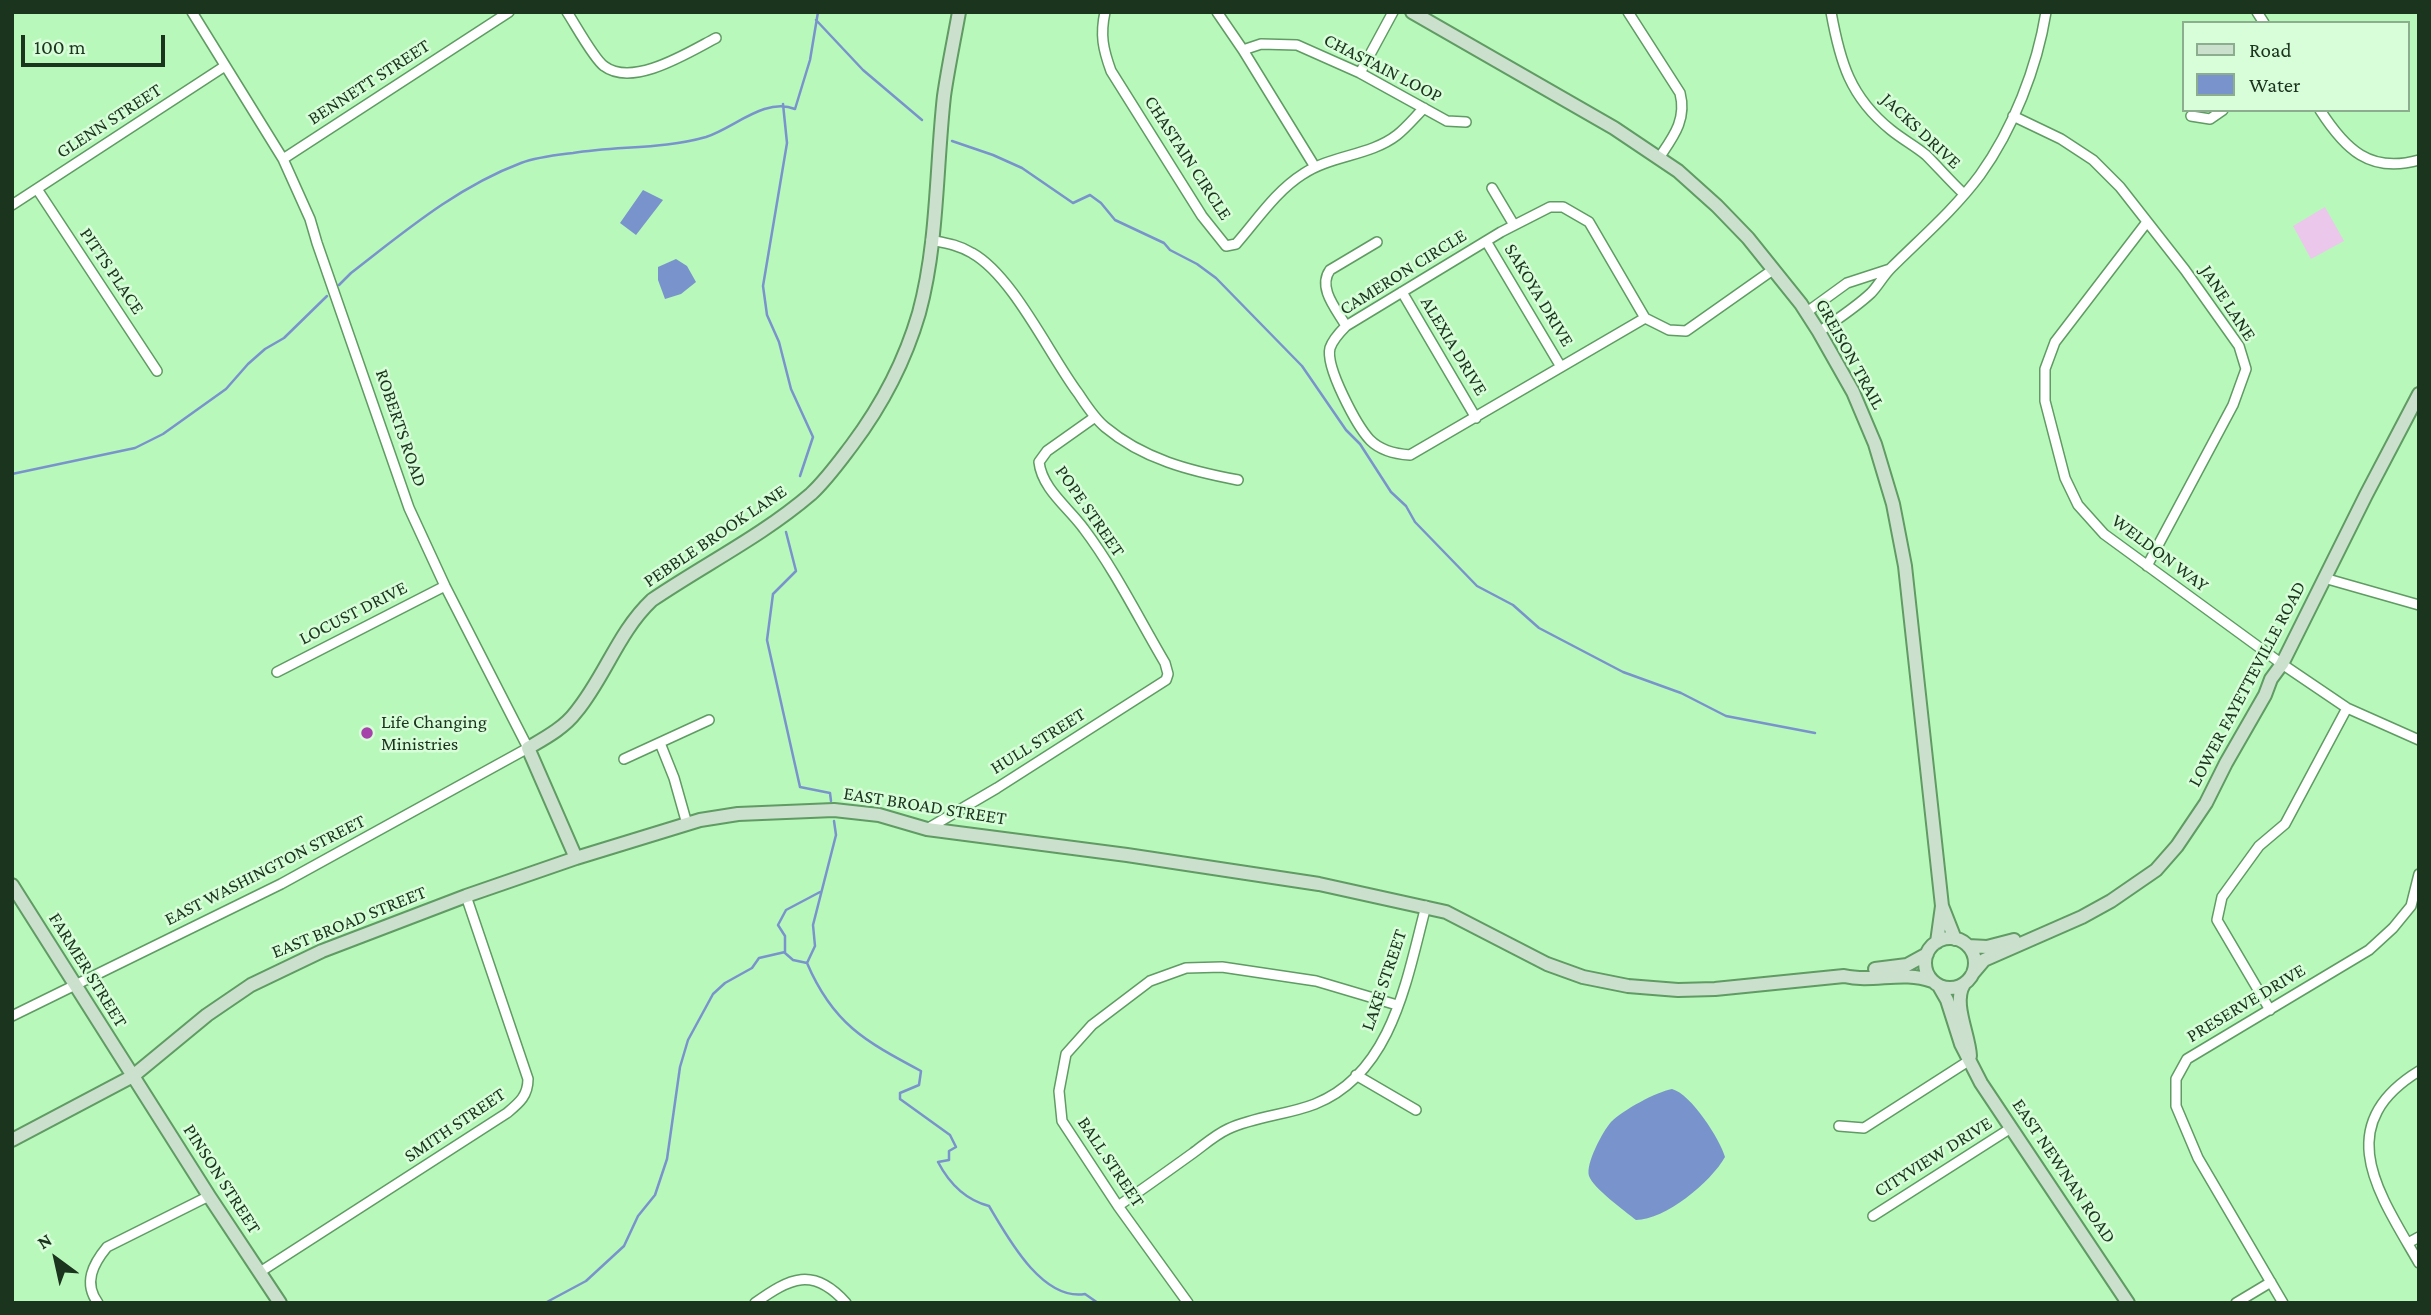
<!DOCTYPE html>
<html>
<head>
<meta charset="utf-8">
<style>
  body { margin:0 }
  #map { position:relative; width:2431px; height:1315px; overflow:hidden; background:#b8f8bb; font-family:"Crimson Pro",serif }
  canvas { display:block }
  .frame { position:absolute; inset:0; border:14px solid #1b341d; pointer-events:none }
  .legend { position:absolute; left:2182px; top:21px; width:228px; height:91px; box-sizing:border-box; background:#d8fed9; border:2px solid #8cad8e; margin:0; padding:9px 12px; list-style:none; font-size:21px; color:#1b341d }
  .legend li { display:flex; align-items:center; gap:14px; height:35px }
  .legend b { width:35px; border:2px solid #8cad8e }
  .north { position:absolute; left:21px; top:1224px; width:70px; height:70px; -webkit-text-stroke:5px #d8fed9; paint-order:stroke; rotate:327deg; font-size:19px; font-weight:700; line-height:28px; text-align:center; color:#1b341d }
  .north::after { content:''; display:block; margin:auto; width:24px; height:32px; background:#1b341d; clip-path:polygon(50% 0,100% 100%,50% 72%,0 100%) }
  .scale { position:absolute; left:21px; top:35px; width:144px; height:32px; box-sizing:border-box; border:4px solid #1b341d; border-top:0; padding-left:9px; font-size:21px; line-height:24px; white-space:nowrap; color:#1b341d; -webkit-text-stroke:5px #d8fed9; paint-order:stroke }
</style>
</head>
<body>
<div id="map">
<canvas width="2431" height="1315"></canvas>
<div class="frame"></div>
<ul class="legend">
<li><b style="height:9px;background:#cbe1cd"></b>Road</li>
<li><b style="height:19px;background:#7993cd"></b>Water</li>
</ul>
<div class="north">N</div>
<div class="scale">100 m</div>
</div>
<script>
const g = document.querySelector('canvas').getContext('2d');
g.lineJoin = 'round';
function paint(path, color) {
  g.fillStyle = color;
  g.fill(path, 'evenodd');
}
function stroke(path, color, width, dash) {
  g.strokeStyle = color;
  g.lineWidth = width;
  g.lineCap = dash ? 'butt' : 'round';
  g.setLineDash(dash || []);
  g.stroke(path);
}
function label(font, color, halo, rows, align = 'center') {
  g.font = font + ' "Crimson Pro",serif';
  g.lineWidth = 5;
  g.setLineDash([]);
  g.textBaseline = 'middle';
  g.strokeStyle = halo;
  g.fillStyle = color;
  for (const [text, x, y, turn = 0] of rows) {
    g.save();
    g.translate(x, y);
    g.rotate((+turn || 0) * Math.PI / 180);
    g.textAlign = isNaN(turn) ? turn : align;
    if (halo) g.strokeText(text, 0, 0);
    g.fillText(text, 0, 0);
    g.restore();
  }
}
const green = new Path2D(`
  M2325,207L2344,241L2311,259L2293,226Z`);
const water = new Path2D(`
  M643,190L663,200L636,235L620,223Z
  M676,259L687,266L696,282L681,294L665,299L658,280V267Z
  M1672,1089C1691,1094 1720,1139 1725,1157C1711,1182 1665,1220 1636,1220C1625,1211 1593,1188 1589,1176C1585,1164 1603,1131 1611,1122C1623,1110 1656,1092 1672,1089Z`);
const stream = new Path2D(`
  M816,20L863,70L922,120
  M783,104L787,143L763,286L767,315L779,342L791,389L813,437L800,476
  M952,141L993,155L1022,168L1073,203L1090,195L1101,203L1115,220L1164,243L1170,250L1197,264L1216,278L1302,366L1346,430L1360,444L1391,492L1406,506L1415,522L1477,586L1513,605L1539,628L1623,672L1681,693L1726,716L1815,733
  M339,285L351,273C404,232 457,187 521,163C537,157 557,155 573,153C617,146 664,149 706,137C734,128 765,97 795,109L810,60L818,12
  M12,474L135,448L163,434L226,389L248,364L265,349L284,338L327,296
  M786,532L796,571L773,594L767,640L800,787L830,793L831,801
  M834,821L836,835L813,925L815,946L807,963C833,1024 865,1041 921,1071L919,1085L900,1093V1099L950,1135L956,1147L949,1151V1160L938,1162C949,1183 966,1200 989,1206C1008,1238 1042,1301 1085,1294L1098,1303
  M785,953L793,960L807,963
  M545,1303L586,1281L624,1246L638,1216L655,1195L667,1159L680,1067L688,1040L713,994L725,983L752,968L759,958L785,952V936L778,925L786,910L820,892`);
const street = new Path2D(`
  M567,12C575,24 594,59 604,66C633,88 689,52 716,38
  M1105,12C1100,35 1103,49 1111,71L1202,216L1226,246L1236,244C1257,220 1276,191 1303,174C1331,155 1370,156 1397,135C1407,127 1415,117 1424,108
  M1217,12L1243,50L1315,167
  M1628,12L1680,93C1687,120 1673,137 1659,158
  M1831,12C1840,62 1850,97 1891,130C1902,139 1915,146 1926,155C1939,168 1951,182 1964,194
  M2257,12L2264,23
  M1243,50L1261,44L1297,45L1360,73L1447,121L1466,122
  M1360,73L1393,12
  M2320,110C2345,149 2370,174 2419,160
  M2013,116L2061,139L2093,160L2120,187L2185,270L2239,346L2246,369L2233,405L2147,566
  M2191,116L2210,119L2223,110
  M283,159L509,12
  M1492,188L1514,225
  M37,189L157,371
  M12,205L225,66
  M2147,222L2055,342L2045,369V401L2065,478L2078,505L2104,534L2282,664L2347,708L2419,740
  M931,240C946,243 959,245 972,253C1013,276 1049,354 1078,393C1086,405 1094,418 1105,427C1143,459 1190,471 1238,480
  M1486,241L1561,367
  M1402,292L1476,418
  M1807,312L1847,283L1890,269
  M1645,318L1410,455C1395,454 1381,451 1370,440C1357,426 1325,367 1330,348C1333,339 1340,332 1346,326L1501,232L1550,207H1563L1589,222L1645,318L1669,330L1686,331L1774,269
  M1346,326C1337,310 1317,288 1330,270L1377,242
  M1819,332C1836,320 1855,308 1871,293C1878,286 1883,276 1891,268C1921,238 1954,210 1980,175C2013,129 2037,68 2046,12
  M2324,578L2419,605
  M277,672L445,586
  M660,743L674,778L687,824
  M624,759L709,720
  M927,829L997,788L1166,680L1168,674L1165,663C1139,619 1115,570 1084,529C1069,508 1042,489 1039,462L1047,451L1095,417
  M2270,1010L2217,920L2222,897L2259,846L2285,824L2347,708
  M12,1016L281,884L528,748L445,586L409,508L317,243L310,219L283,159L192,12
  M2419,1071C2329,1126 2380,1195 2419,1263
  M1356,1075L1416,1110
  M1839,1126L1864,1128L1970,1060
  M1118,1206C1143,1189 1168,1171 1193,1153C1204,1145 1215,1135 1228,1129C1256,1116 1287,1115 1315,1104C1393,1073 1407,977 1426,906
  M1873,1216L2011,1128
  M2408,1243L2419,1237
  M260,1272L507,1113C519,1103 528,1096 528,1079L466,896
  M98,1303C83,1283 93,1264 107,1247L209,1196
  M755,1303C790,1278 813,1266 846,1303
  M1188,1303L1118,1206L1062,1121L1059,1091L1066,1054L1092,1025L1150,981L1186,968L1222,967L1316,981L1397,1005
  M2236,1303L2271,1282
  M2283,1303L2198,1158L2176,1106V1079L2187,1059L2369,950L2393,928L2411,906L2419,874`);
const secondary = new Path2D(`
  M1412,12L1614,128L1678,171L1717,206L1748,238L1801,304L1819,332L1853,392L1875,444L1893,504L1905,566L1942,906L1937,942
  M576,858L528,748C545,738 564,728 576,712C605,677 618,632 652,600C705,564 762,536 811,494C827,479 839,462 852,445C882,405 905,361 919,313C938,243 936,168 944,96C948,68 954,40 959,12
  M12,885L209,1196L280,1303
  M1942,906L1955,939
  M1925 963a25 25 0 1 1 50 0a25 25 0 1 1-50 0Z
  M1968,946L1987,947L2014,940
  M1875,969L1907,965L1927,954
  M1973,973L1984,960L2082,917L2111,901L2156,870L2177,846L2206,803L2226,763L2265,695L2271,679L2282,664L2366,495L2419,394
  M1964,984C1952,1003 1969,1034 1970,1056
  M1939,986L1947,1000L1961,1044L1981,1083L2128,1303
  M12,1140L133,1076L207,1015L251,985L322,951L466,896L576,858L700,820L738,814L834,810L879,815L927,829L1127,855L1319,884L1446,912L1547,964L1583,977L1628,986L1678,990L1715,989L1844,976C1873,983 1903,970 1932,981`);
const markers = [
  [367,733,7,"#a543aa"]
];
const streetNames = [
  ["CHASTAIN LOOP",1383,68,27],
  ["BENNETT STREET",369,82,-33],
  ["GLENN STREET",109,121,-33],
  ["JACKS DRIVE",1921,131,43],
  ["CHASTAIN CIRCLE",1188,158,57],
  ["PITTS PLACE",112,271,56],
  ["CAMERON CIRCLE",1403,272,-32],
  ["SAKOYA DRIVE",1539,295,59],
  ["JANE LANE",2228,303,57],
  ["ALEXIA DRIVE",1454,346,59],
  ["GREISON TRAIL",1850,354,61],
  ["ROBERTS ROAD",401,428,71],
  ["POPE STREET",1090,511,55],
  ["PEBBLE BROOK LANE",715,536,-34],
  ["WELDON WAY",2160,553,37],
  ["LOCUST DRIVE",353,613,-27],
  ["LOWER FAYETTEVILLE ROAD",2247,684,-62],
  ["HULL STREET",1038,741,-32],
  ["EAST BROAD STREET",925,806,9],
  ["EAST WASHINGTON STREET",265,870,-27],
  ["EAST BROAD STREET",349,922,-22],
  ["FARMER STREET",88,970,58],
  ["LAKE STREET",1384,980,-71],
  ["PRESERVE DRIVE",2246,1003,-31],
  ["SMITH STREET",455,1125,-34],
  ["CITYVIEW DRIVE",1933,1157,-32],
  ["BALL STREET",1111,1162,56],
  ["EAST NEWNAN ROAD",2064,1171,56],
  ["PINSON STREET",222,1179,57]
];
const poiNames = [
  ["Life Changing",381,722],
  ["Ministries",381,744]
];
paint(green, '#ebc7eb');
paint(water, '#7993cd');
stroke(stream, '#7993cd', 2.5);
stroke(street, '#5f9b63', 12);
stroke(secondary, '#5f9b63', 16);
stroke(street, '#fff', 9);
stroke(secondary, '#cbe1cd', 12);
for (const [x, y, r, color] of markers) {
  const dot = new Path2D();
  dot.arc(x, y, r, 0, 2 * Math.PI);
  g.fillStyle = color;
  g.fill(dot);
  stroke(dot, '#d8fed9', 2.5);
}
label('19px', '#1b341d', '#d8fed9', streetNames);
label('19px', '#1b341d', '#d8fed9', poiNames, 'left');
</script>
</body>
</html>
